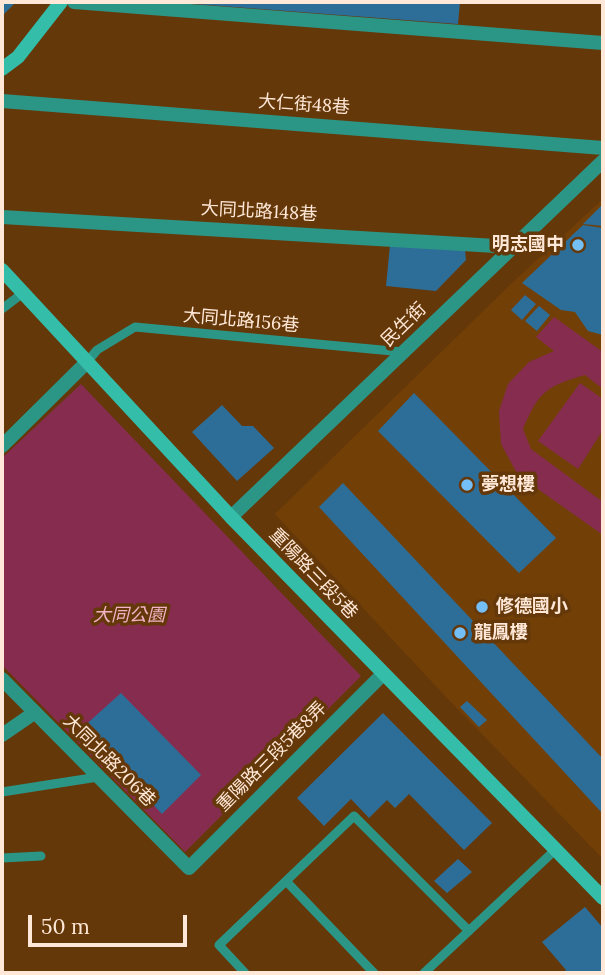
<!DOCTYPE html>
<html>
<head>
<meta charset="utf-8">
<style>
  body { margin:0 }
  #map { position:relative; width:605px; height:975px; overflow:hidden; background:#65380a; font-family:Lora,serif }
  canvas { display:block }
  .frame { position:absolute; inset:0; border:4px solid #ffe8d7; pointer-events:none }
  .scale { position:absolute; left:28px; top:915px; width:159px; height:32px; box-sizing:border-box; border:4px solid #ffe8d7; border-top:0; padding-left:9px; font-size:21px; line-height:24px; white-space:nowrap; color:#ffe8d7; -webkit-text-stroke:5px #65380a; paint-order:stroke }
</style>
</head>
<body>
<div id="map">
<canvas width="605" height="975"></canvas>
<div class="frame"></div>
<div class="scale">50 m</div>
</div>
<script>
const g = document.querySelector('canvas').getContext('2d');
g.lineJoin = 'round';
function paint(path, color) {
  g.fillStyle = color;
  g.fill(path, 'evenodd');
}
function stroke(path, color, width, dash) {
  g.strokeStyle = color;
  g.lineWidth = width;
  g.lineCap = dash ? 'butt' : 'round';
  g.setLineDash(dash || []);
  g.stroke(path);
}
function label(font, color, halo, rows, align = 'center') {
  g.font = font + ' Lora,"Noto Sans TC",serif';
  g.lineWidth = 7;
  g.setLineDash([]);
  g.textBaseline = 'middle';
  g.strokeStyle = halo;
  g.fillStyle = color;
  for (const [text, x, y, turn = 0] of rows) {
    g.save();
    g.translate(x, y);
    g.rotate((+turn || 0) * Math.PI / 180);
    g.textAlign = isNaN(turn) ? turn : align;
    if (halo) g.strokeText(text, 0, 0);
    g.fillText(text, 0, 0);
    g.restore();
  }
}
const built = new Path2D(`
  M603,199V859L448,699L275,514L513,282Z`);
const green = new Path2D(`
  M554,317L603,352V389L585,375C547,386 539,391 523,429L531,449L603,502V535L518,475L501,444L499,411L508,384L529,362L554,351L536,337Z
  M580,383L603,399V430L578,469L538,441Z
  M81,384L361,676L185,852L2,665V458Z`);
const building = new Path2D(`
  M2,2H16L2,16Z
  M195,2H460L458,24L195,4Z
  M603,204V226L583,224Z
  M583,225L603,228V335L588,331L575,312L561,310L522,283Z
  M390,245L465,250L466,260L436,291L386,286Z
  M525,295L536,304L522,320L511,310Z
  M539,306L550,315L537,331L525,321Z
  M414,393L556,538L519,573L378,431Z
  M222,405L242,426H253L274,448L237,481L192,432Z
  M343,483L603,759V814L319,507Z
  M121,693L201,775L162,814L81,729Z
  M467,701L487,720L479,727L460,707Z
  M383,713L492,823L464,850L409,794L395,808L387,800L369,818L351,799L324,826L297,798Z
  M458,859L472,872L447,893L434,881Z
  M585,907L603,928V973H563L566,970L542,942Z`);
const lane = new Path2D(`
  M2,309L23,293
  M87,362L97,350L135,327L403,352
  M2,792L98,777
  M2,858L41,856
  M286,881L374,973
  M245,973L219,945L354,816L469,931
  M424,973L554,851`);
const street = new Path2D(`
  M74,2L603,43
  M2,101L603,148
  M2,217L513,247
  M2,446L87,362
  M231,517L603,161
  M2,679L189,868L383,674
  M2,735L34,713`);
const secondary = new Path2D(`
  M2,69L18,57L61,2
  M2,270L231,517L603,898`);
const markers = [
  [578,245,7,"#74c0f6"],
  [467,485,7,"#74c0f6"],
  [482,607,7,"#74c0f6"],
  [460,633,7,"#74c0f6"]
];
const streetNames = [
  ["大仁街48巷",304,105,4],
  ["大同北路148巷",259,212,3],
  ["大同北路156巷",241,321,5],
  ["民生街",404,325,-44],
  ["重陽路三段5巷",313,574,46],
  ["重陽路三段5巷8弄",272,757,-45],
  ["大同北路206巷",109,761,45]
];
const poiNames = [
  ["明志國中",564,245,"right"],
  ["夢想樓",481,485],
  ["修德國小",496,607],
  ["龍鳳樓",474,633]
];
const parkNames = [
  ["大同公園",129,616]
];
paint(built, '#723f07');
paint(green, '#862c4e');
paint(building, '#2d6e99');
stroke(lane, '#2c9686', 9);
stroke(street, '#2c9686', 14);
stroke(secondary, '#34bda9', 14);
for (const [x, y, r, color] of markers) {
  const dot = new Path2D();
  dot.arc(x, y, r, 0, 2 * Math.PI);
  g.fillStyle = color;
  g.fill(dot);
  stroke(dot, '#65380a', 2.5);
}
label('18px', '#ffe8d7', '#65380a', streetNames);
label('bold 18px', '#ffe8d7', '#65380a', poiNames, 'left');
label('italic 18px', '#f0b2c4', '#65380a', parkNames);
</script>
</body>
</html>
